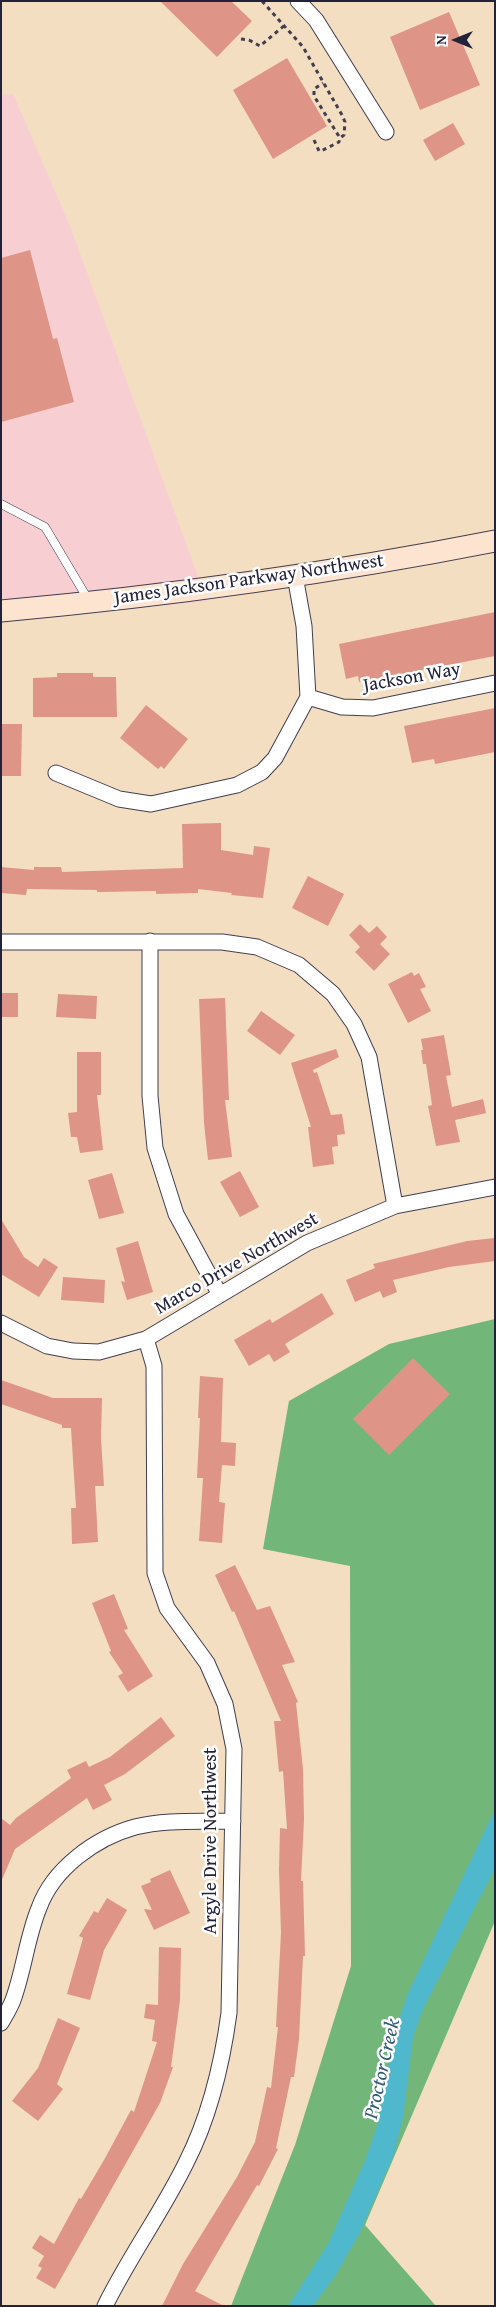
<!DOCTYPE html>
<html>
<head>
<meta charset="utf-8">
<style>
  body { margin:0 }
  #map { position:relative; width:496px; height:2307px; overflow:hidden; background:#f3dec1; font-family:"Gentium Book Plus",serif }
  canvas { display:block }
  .frame { position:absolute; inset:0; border:2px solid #22223b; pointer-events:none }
  .north { position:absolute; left:431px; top:15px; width:50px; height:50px; -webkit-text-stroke:4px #fff; paint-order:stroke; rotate:270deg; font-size:14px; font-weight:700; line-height:20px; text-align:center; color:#22223b }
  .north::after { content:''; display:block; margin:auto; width:18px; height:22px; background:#22223b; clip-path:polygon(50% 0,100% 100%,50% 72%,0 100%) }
</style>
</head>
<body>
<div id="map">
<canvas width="496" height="2307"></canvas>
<div class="frame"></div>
<div class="north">N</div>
</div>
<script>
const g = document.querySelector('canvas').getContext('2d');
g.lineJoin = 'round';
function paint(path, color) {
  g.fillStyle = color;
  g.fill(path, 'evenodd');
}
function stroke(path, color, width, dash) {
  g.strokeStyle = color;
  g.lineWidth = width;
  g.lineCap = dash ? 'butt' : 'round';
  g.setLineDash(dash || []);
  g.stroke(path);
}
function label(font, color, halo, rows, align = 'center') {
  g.font = font + ' "Gentium Book Plus",serif';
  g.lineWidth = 5;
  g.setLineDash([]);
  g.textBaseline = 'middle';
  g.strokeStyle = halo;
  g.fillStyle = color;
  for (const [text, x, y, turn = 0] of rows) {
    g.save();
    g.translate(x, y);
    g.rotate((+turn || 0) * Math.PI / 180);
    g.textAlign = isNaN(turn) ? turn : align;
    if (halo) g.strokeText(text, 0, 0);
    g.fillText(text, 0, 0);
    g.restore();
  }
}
const built = new Path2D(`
  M13,94L70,226L207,601L1,623V95Z`);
const forest = new Path2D(`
  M495,1319V1921L365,2225L436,2306H231L295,2145L351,1966L350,1566L263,1549L289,1401L389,1344Z`);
const water = new Path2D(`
  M495,1809V1868L423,2009L413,2037L403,2117L394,2154L360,2232L337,2273L313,2306H288L328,2244L366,2158L379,2120L393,2037L408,1993Z`);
const building = new Path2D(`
  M160,1H231L252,21L217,57Z
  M449,12L480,85L420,110L390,37Z
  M287,58L327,126L273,159L233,90Z
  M453,123L465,144L435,161L423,140Z
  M30,250L53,339L57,338L74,402L1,422V258Z
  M495,612V656L359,682L358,676L346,679L339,644Z
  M57,673H93V677H116L117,717H33V678L57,677Z
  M146,705L188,739L164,769L161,766L158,769L120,738Z
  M495,708V752L435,764L434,759L412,763L404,726Z
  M1,724H22L21,776H1Z
  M221,823V850L253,855L254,846L270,848L263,898L231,895L232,893L198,889V893L156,894V891L97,892V890L27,889L26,895L1,893V867L34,870V867H61L62,872L183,868L182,824Z
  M308,876L344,894L328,926L292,908Z
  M360,924L369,933L377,926L387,937L380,944L390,954L374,971L355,952L360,947L349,935Z
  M412,972L414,976L419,973L426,987L420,989L431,1011L408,1023L388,984Z
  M1,993H18V1017H1Z
  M58,994L97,996L96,1019L56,1017Z
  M225,998L229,1100H225L232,1157L208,1160L204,1123L199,999Z
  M261,1011L295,1035L280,1055L247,1031Z
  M444,1035L451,1075L446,1076L452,1107L483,1099L486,1113L455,1120L460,1142L436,1146L428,1106L432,1105L426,1064H423L421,1050H423L421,1039Z
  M336,1049L339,1057L313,1070L314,1073L317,1072L331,1115L342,1114L345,1134L337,1135L338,1146L332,1147L334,1164L313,1167L308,1127H311L291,1063Z
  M77,1052H101V1095H97L103,1150L80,1153L77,1137H71L68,1113L77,1112Z
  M240,1171L259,1207L240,1217L220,1182Z
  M112,1173L124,1213L99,1219L88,1180Z
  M1,1219L24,1257L38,1267L44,1258L58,1267L39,1297L1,1274Z
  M495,1238V1261L449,1267L393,1280L397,1292L383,1298L380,1291L355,1302L346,1280L375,1268L373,1264L467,1241Z
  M138,1241L153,1292L127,1300L121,1281L125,1282L116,1248Z
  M63,1277L105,1280L104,1303L61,1300Z
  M322,1293L334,1314L285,1344L290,1352L274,1362L269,1354L249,1366L234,1340L270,1319L272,1323Z
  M413,1358L450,1394L389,1455L353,1419Z
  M200,1376L223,1378L221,1442L236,1443L235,1466L222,1465L219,1502L225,1503L222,1543L199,1541L203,1478H197L200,1418H198Z
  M1,1380L53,1398H102L101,1439L104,1486H95L98,1542L72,1544L71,1508H76L71,1428H62V1425L1,1404Z
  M235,1565L257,1610L270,1606L295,1662L282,1665L298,1702L296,1703L303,1769L304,1819L301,1881H303L305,1956H303L299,2039L294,2077H291L276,2148L278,2149L259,2186L257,2185L195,2291L224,2306H162L183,2264L237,2177L255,2142L267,2087L271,2088L278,2027H276L281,1933L279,1870L280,1828L287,1829L283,1771L279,1772L274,1721H281L234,1611L232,1612L215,1575Z
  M114,1594L128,1629L124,1630L153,1676L128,1692L118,1676L123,1673L109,1652L111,1651L92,1603Z
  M161,1717L175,1736L125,1774L104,1785L112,1800L93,1810L87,1798L15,1849L1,1882V1818L10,1825L16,1818L71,1778L67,1770L86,1761L89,1767L110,1757Z
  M170,1870L190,1913L154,1930L144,1909L152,1910L141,1886L151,1882L150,1879Z
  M107,1898L127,1910L104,1950L90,2000L67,1994L83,1938L79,1936L94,1911L98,1913Z
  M159,1947L181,1948L180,2000L171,2067H173L160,2103L55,2289L36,2278L42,2268L38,2266L44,2256L32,2248L40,2235L54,2244L79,2198L81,2199L104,2160L131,2110L134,2112L157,2042L152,2041L155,2020L144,2018L146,2004L158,2005Z
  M58,2018L80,2028L57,2084L63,2089L38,2121L12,2101L38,2068Z`);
const path = new Path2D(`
  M262,1L303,47L342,115L345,122L344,135L340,138L314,96V89L323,83
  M241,39L249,40L260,46L285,25
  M314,140L319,151H321L339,142L340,138`);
const service = new Path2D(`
  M1,504L45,527L89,601`);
const minor = new Path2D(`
  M298,1L316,20L386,132
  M308,697L342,707L373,708L495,683
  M56,773L119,799L151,804L237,785L262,772L275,758L308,697L304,626L295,576
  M150,941V1096L155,1148L176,1214L220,1295
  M1,942H222L257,947L299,965L333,994L354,1024L369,1057L395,1206
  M1,1323L47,1346L73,1351L99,1352L146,1339L307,1243L395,1206L495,1187
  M1,2023C5,2016 10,2008 13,2000C24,1970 27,1937 39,1908C53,1869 95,1838 135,1827C166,1819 201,1822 233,1821
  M105,2306C129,2257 162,2212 186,2163C210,2116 222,2065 229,2013L234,1749L225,1704L207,1663L167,1608L155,1573L154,1366L146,1339`);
const secondary = new Path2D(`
  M1,611C167,596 332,573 495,541`);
const streetNames = [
  ["James Jackson Parkway Northwest",249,580,-8],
  ["Jackson Way",412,678,-10],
  ["Marco Drive Northwest",237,1264,-30],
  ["Argyle Drive Northwest",211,1841,-90]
];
const waterNames = [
  ["Proctor Creek",383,2069,-77]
];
paint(built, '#f7cfd2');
paint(forest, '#72b67a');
paint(water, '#4fb8cd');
paint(building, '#de9487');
stroke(service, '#413e4f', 9);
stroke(minor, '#413e4f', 17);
stroke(secondary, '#413e4f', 23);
stroke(path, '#413e4f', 3, [4, 4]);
stroke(service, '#fff', 8);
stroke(minor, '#fff', 15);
stroke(secondary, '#fde4d1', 21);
label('19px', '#22223b', '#fff', streetNames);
label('italic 20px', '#345e75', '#fff', waterNames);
</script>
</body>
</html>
